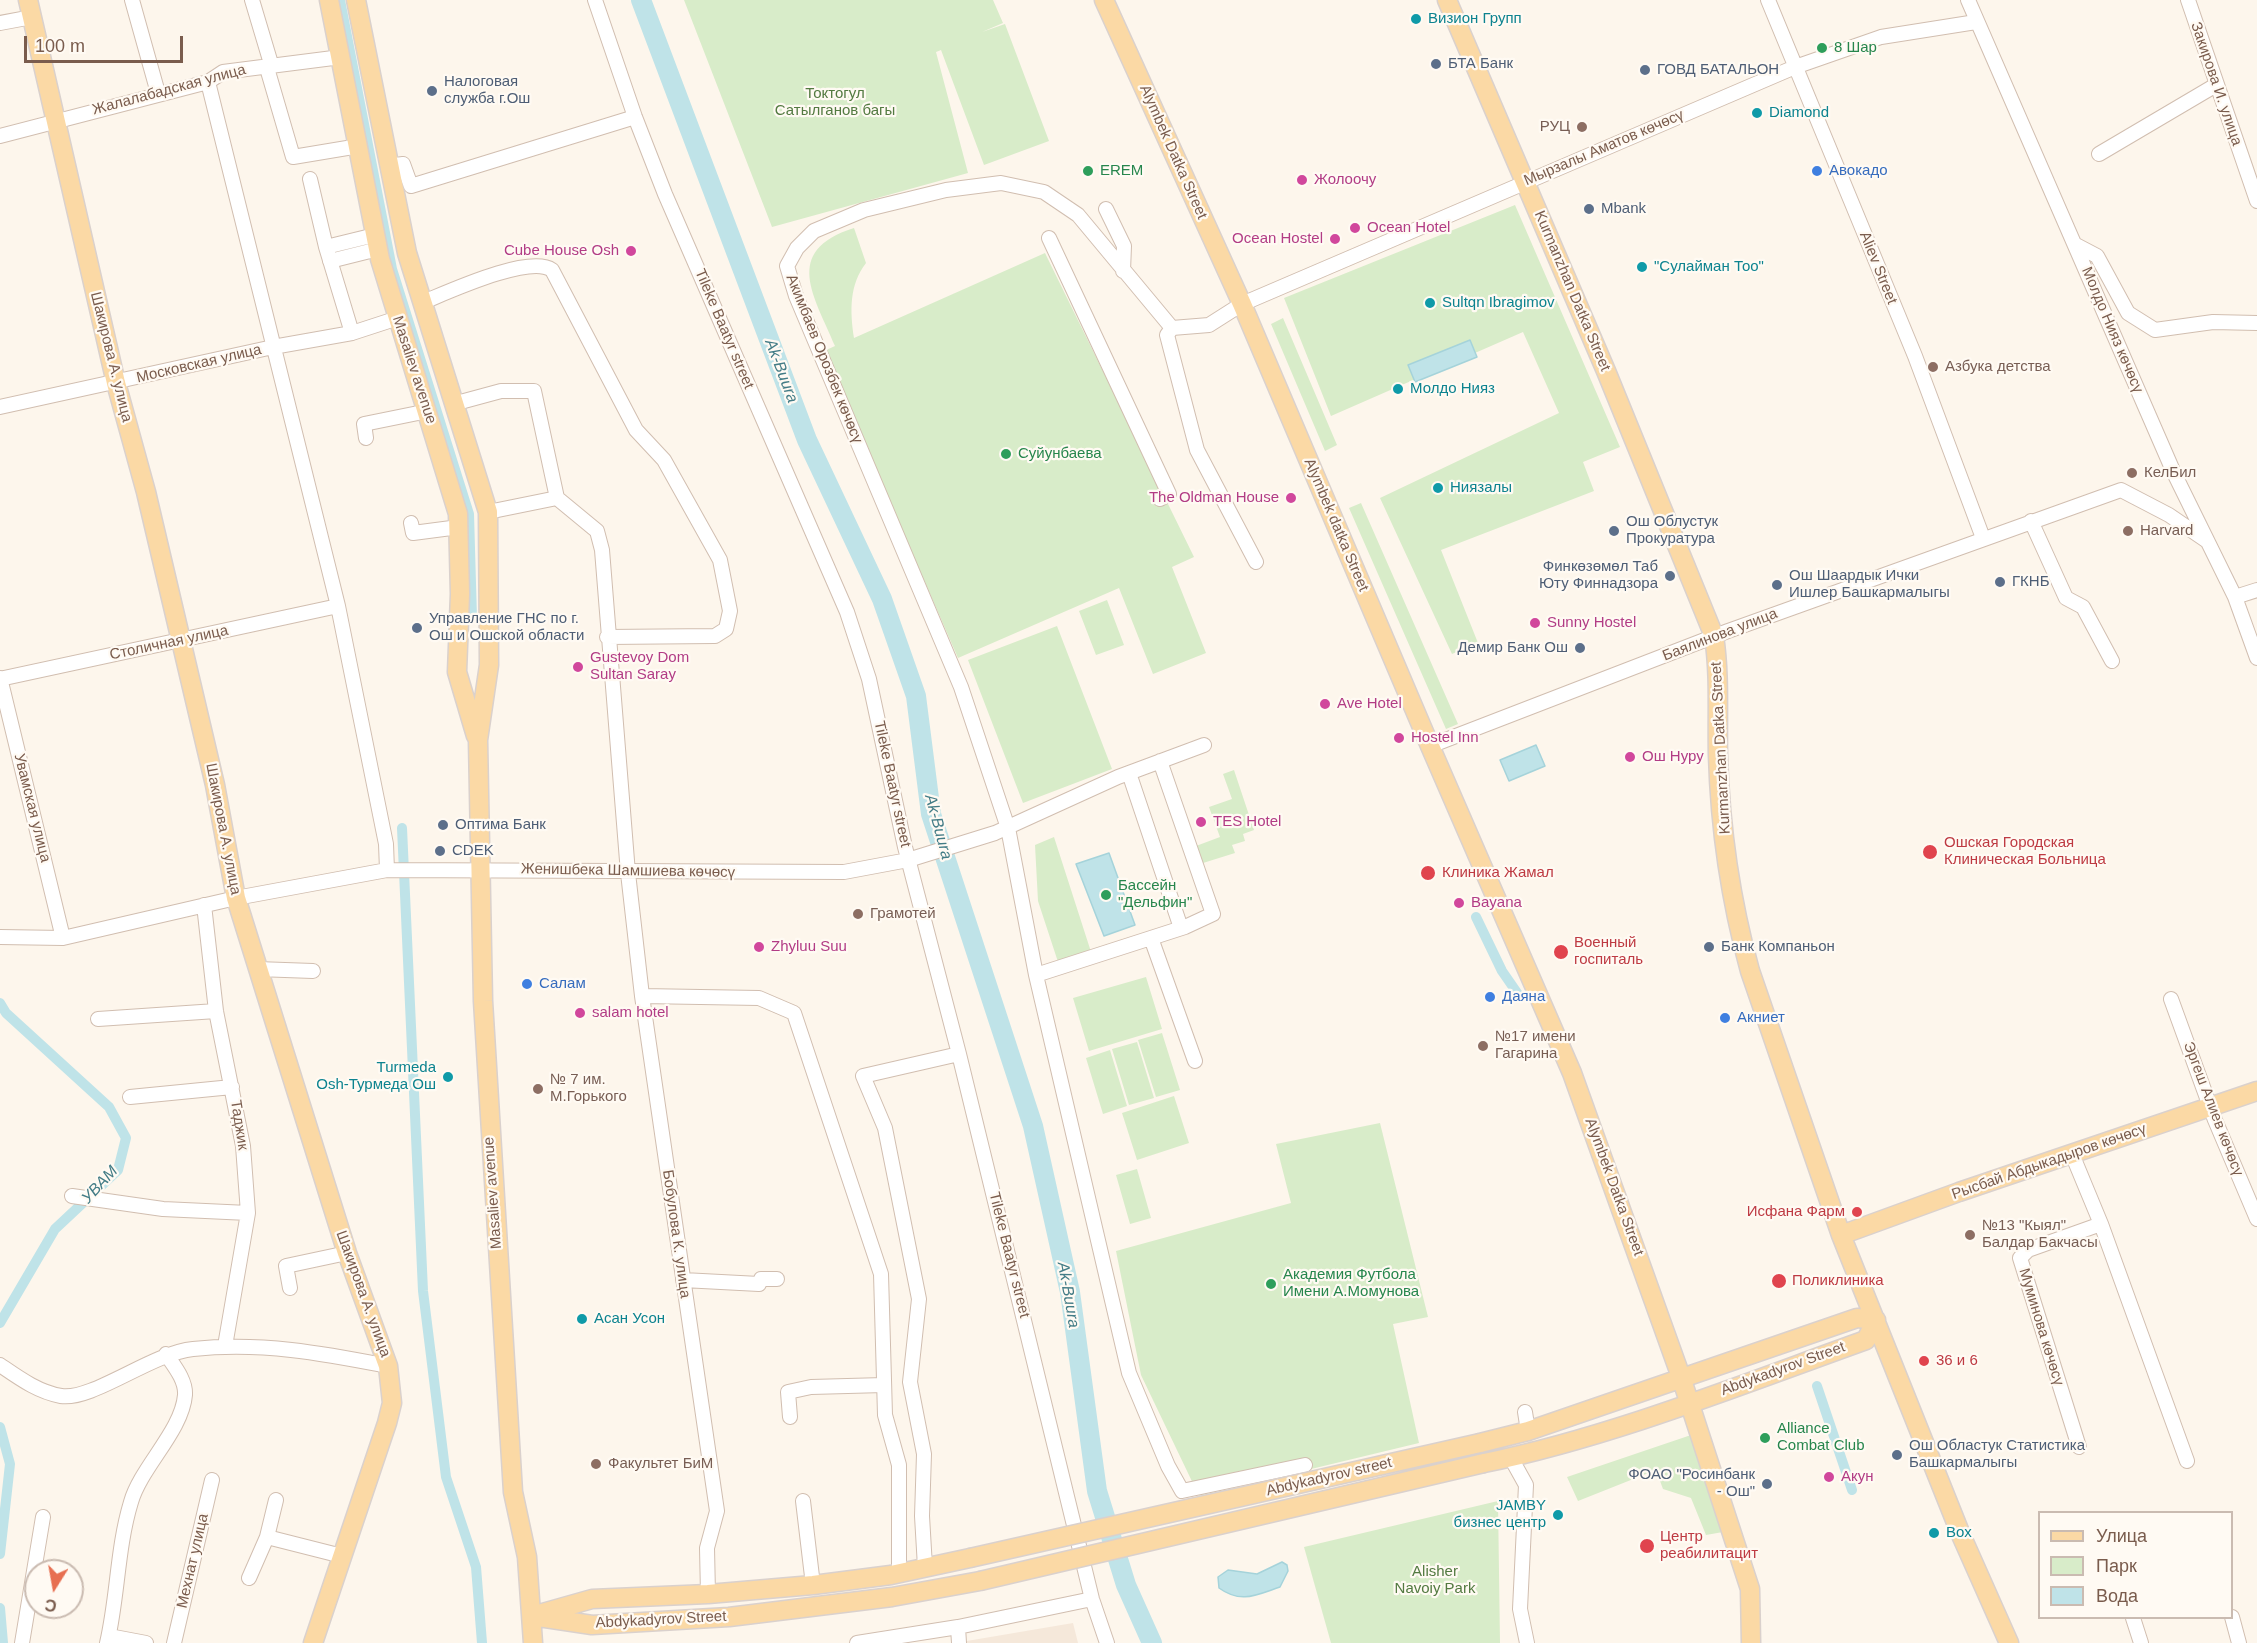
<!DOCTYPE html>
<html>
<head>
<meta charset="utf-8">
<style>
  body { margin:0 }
  #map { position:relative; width:2257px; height:1643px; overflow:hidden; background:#fdf6ec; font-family:Arial,sans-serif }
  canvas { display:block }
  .legend { position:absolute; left:2038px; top:1511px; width:195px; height:108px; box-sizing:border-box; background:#fffaf3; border:2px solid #cabbb1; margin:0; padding:8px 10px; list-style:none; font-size:18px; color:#7a5c4d }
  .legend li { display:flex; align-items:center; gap:12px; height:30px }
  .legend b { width:30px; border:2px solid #cabbb1 }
  .north { position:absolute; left:24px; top:1559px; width:60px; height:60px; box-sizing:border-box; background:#fffaf3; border:2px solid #cabbb1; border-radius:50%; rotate:191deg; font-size:16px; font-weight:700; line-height:24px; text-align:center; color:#7a5c4d }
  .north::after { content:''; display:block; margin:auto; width:21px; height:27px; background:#e76f51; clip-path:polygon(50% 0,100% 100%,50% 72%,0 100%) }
  .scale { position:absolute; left:24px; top:36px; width:159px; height:27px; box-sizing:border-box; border:3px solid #7a5c4d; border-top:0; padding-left:8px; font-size:18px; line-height:21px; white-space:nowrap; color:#7a5c4d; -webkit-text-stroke:4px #fffaf3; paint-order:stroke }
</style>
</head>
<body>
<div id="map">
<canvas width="2257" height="1643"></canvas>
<ul class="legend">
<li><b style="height:8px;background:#fbd9a5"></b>Улица</li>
<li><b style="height:16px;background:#d8ecc9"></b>Парк</li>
<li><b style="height:16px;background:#bfe3e8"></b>Вода</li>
</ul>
<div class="north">С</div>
<div class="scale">100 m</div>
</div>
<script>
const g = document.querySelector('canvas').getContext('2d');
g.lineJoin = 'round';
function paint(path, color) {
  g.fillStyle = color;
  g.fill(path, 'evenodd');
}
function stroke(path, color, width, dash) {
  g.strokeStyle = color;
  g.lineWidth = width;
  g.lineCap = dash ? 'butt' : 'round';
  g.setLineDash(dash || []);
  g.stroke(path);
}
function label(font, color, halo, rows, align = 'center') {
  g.font = font + ' Arial,sans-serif';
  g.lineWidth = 4.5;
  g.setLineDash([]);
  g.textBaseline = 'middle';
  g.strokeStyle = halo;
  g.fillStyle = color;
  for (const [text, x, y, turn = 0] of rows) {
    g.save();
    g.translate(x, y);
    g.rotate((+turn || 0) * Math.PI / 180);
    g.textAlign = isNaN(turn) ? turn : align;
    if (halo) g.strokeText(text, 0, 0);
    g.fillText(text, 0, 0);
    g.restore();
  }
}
const residential = new Path2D(`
  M1073,1623L1078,1643H955Z`);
const green = new Path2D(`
  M684,0H993L1003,23L982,32L1005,24L1049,141L984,165L941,50L936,52L968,173L772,227Z
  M1515,205L1620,447L1583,462L1594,491L1441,550L1478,643L1452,654L1380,498L1559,413L1523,332L1331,416L1284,298Z
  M854,228L866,263C849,285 850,311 854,338L1045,253L1194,557L1172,567L1206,653L1153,674L1119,588L958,658L824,351L835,346C815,297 781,251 854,228Z
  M1283,318L1337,445L1325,451L1271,324Z
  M1361,503L1458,724L1446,729L1349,508Z
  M1107,600L1124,645L1096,655L1079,611Z
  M1057,626L1112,769L1023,803L968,660Z
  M1234,770L1254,830L1243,834L1245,841L1232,845L1235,853L1203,863L1196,846L1220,837L1209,807L1232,799L1223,774Z
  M1054,837L1092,955L1059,965L1038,901L1035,845Z
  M1146,977L1162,1029L1089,1051L1073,998Z
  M1162,1033L1180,1090L1156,1097L1138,1040Z
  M1137,1042L1154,1098L1129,1105L1112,1049Z
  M1110,1050L1127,1106L1103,1114L1086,1058Z
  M1174,1096L1189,1143L1137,1160L1122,1113Z
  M1380,1123L1428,1317L1393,1324L1419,1443L1199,1496L1141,1375L1116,1251L1291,1203L1276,1144Z
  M1137,1169L1151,1218L1130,1224L1116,1175Z
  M1694,1434L1723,1532L1706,1535L1691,1498L1663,1489L1656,1470L1578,1501L1567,1477Z
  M1498,1501L1500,1643H1331L1304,1547Z`);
const water = new Path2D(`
  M1470,340L1477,357L1415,382L1408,365Z
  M1536,745L1545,766L1509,781L1500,760Z
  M1109,853L1135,925L1104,936L1076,864Z
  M1282,1562L1287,1565L1288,1571L1280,1587C1256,1595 1241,1604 1219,1588L1218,1577L1228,1570L1257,1574Z`);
const canal = new Path2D(`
  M340,0L392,269L469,514L472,618
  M402,828L423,1291L446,1477L476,1567L482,1643
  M1476,917L1502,971L1520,997
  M0,1003L6,1013L109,1107L126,1138L118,1170L55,1229L0,1323
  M1817,1386L1852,1490
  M0,1427L10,1464L0,1554
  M0,1608L3,1643`);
const river = new Path2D(`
  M641,0L807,440L882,599L916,696L931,814L1033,1126L1070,1292L1097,1491L1126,1585L1152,1643`);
const minor = new Path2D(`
  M132,0L158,93
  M252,0L272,67
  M595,0L635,117L665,194L847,612L869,679L905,847L959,1054L1092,1599L1107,1643
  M1768,0L1915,356L1983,538
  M1968,0L2174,473L2235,597L2257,658
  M2188,0L2257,201
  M0,23L32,17
  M267,68L293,157L359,146
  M208,82L338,606L386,844L387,870
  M0,136L208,82L223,72L341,57
  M2099,154L2216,85
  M388,166L403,164L411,186L635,117
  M310,179L326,247L352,333
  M1106,209L1124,246L1123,271
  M1049,238L1169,494L1160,499
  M2076,245L2097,256L2128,313L2155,330L2213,322L2257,323
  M326,247L375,235
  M330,261L378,249
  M421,303C446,293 529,254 552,270L636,430L664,460L720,560L730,611L726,629L715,636L607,637
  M1172,328L1167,335L1197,450L1256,562
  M453,404L501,391H534L557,498L488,512
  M0,407L273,347L352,333L398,318
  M366,438L364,424L428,411
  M557,498L597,531L602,550L628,873L642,996L717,1511L707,1548L708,1594
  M2031,521L2066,598L2083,607L2112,661
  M411,523L413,533L459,527
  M2235,597L2257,590
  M0,678L63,938
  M0,679L338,606
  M1430,746L1728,631L2121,490L2169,515L2207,541
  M1160,761L1213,914L1185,927L1036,975L1008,828L961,687L796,296L787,266L797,248L814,231L864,210L946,190L1001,183L1044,192L1078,215L1172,328L1209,325L1242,304L1795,67L1881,37L1976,22
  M1129,773L1181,928
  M204,905L216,1011L243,1146L248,1213L225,1346
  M0,937L63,938L236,898L387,870L844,872L908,860L995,833L1118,777L1204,745
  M1151,938L1195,1061
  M257,969L313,971
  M1036,975L1129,1373L1168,1466L1182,1491L1305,1465
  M642,996L759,998L794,1013L881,1274L885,1415L899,1465V1573
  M2171,999L2215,1120L2257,1219
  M98,1019L216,1011
  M130,1097L232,1087
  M2072,1154L2101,1224L2187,1461
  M72,1196L163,1209L248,1213
  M683,1280L759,1284L761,1279H777
  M290,1288L286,1266L347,1253
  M0,1365C19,1378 38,1392 61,1396C92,1401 152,1353 193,1349C262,1342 321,1353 388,1366
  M1525,1412L1528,1431
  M790,1417L788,1392L811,1387L884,1385
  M2079,1447L2020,1258L2028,1250L2101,1224
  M1511,1458L1526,1485L1520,1609L1527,1643
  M803,1501L813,1585
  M267,1537L342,1556
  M925,1567L922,1516L924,1454L910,1382L919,1299L885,1128L863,1076L959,1054
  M249,1578L267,1537L276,1500
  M2232,1617L2239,1643
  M2133,1618L2141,1643
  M958,1627L959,1643
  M109,1636L146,1643
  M22,1643L43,1517
  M107,1643C118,1596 117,1548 131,1502C141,1467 182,1431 185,1395C186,1380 174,1366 166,1354
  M174,1643L212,1480
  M857,1643L958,1627L1092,1599`);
const major = new Path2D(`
  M28,0L116,383L146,492L215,785L236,898L347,1253L388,1366L392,1403L387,1423L313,1643
  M329,0L380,259L458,514L460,594L457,672L476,736
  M356,0L407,253L488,512L489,665L478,740L483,1001L513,1492L527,1557L533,1643
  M1104,0L1242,304L1430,746L1572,1073L1681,1377L1750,1589L1751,1643
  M1447,0L1606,371L1714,636C1720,676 1717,715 1718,755C1720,827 1731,902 1750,971L1841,1235L1961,1535L2009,1643
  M1841,1235L1959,1192L2257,1091
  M1480,1443L1528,1431L1857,1318L1876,1320
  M1484,1463C1611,1437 1743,1384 1866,1340L1876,1320
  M539,1614L592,1599L708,1594L813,1585L891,1575L970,1558
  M532,1616L592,1625L729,1617L892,1597L980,1581`);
const majorBridge = new Path2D(`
  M970,1558L1480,1443
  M980,1581L1484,1463`);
const markers = [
  [1416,19,6,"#0f9aa8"],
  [1822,48,6,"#2e9e5b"],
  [1436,64,6,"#5c6f8a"],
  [1645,70,6,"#5c6f8a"],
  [432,91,6,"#5c6f8a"],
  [1757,113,6,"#0f9aa8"],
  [1582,127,6,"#8d6e63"],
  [1088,171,6,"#2e9e5b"],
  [1817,171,6,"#3f7fe0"],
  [1302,180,6,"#d1479c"],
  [1589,209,6,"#5c6f8a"],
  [1355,228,6,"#d1479c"],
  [1335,239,6,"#d1479c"],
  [631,251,6,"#d1479c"],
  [1642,267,6,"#0f9aa8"],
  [1430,303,6,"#0f9aa8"],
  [1933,367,6,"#8d6e63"],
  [1398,389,6,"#0f9aa8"],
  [1006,454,6,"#2e9e5b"],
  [2132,473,6,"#8d6e63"],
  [1438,488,6,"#0f9aa8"],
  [1291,498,6,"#d1479c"],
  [1614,531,6,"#5c6f8a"],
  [2128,531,6,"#8d6e63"],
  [1670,576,6,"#5c6f8a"],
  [2000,582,6,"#5c6f8a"],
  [1777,585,6,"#5c6f8a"],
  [1535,623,6,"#d1479c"],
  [417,628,6,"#5c6f8a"],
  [1580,648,6,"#5c6f8a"],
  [578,667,6,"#d1479c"],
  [1325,704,6,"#d1479c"],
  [1399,738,6,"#d1479c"],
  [1630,757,6,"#d1479c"],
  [1201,822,6,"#d1479c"],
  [443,825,6,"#5c6f8a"],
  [440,851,6,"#5c6f8a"],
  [1930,852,8,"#e0444e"],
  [1428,873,8,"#e0444e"],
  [1106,895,6,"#2e9e5b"],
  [1459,903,6,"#d1479c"],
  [858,914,6,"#8d6e63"],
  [759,947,6,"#d1479c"],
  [1709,947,6,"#5c6f8a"],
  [1561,952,8,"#e0444e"],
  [527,984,6,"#3f7fe0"],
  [1490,997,6,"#3f7fe0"],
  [580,1013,6,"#d1479c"],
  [1725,1018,6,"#3f7fe0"],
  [1483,1046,6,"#8d6e63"],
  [448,1077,6,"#0f9aa8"],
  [538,1089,6,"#8d6e63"],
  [1857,1212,6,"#e0444e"],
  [1970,1235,6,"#8d6e63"],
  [1779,1281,8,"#e0444e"],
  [1271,1284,6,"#2e9e5b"],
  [582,1319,6,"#0f9aa8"],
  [1924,1361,6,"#e0444e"],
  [1765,1438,6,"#2e9e5b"],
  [1897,1455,6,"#5c6f8a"],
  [596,1464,6,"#8d6e63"],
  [1829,1477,6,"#d1479c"],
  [1767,1484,6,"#5c6f8a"],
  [1558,1515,6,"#0f9aa8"],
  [1934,1533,6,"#0f9aa8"],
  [1647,1546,8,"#e0444e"]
];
const cultureNames = [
  ["Визион Групп",1428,19],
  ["Diamond",1769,113],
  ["\"Сулайман Тоо\"",1654,267],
  ["Sultqn Ibragimov",1442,303],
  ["Молдо Нияз",1410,389],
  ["Ниязалы",1450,488],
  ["Turmeda",436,1068,"right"],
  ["Osh-Турмеда Ош",436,1085,"right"],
  ["Асан Усон",594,1319],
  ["JAMBY",1546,1506,"right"],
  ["бизнес центр",1546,1523,"right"],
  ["Box",1946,1533]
];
const leisureNames = [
  ["8 Шар",1834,48],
  ["EREM",1100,171],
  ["Суйунбаева",1018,454],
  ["Бассейн",1118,886],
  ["\"Дельфин\"",1118,903],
  ["Академия Футбола",1283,1275],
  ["Имени А.Момунова",1283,1292],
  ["Alliance",1777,1429],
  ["Combat Club",1777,1446]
];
const serviceNames = [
  ["БТА Банк",1448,64],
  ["ГОВД БАТАЛЬОН",1657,70],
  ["Налоговая",444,82],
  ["служба г.Ош",444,99],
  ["Mbank",1601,209],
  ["Ош Облустук",1626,522],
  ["Прокуратура",1626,539],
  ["Финкөзөмөл Таб",1658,567,"right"],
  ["Юту Финнадзора",1658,584,"right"],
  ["Ош Шаардык Ички",1789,576],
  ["Ишлер Башкармалыгы",1789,593],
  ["ГКНБ",2012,582],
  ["Управление ГНС по г.",429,619],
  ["Ош и Ошской области",429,636],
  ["Демир Банк Ош",1568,648,"right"],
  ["Оптима Банк",455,825],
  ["CDEK",452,851],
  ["Банк Компаньон",1721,947],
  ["Ош Областук Статистика",1909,1446],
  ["Башкармалыгы",1909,1463],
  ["ФОАО \"Росинбанк",1755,1475,"right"],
  ["- Ош\"",1755,1492,"right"]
];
const streetNames = [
  ["Закирова И. улица",2216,84,71],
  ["Жалалабадская улица",169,90,-15],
  ["Мырзалы Аматов көчөсү",1604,148,-23],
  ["Alymbek Datka Street",1173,152,66],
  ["Aliev Street",1878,268,68],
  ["Kurmanzhan Datka Street",1572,291,67],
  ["Tileke Baatyr street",724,329,67],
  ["Молдо Нияз көчөсү",2112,330,67],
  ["Шакирова А. улица",111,357,76],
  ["Акимбаев Орозбек көчөсү",824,359,68],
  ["Московская улица",199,364,-13],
  ["Masaliev avenue",414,370,72],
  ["Alymbek datka Street",1336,525,67],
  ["Баялинова улица",1720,635,-21],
  ["Столичная улица",169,643,-12],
  ["Kurmanzhan Datka Street",1721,748,-93],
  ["Tileke Baatyr street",892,784,78],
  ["Увамская улица",32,808,76],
  ["Шакирова А. улица",223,829,79],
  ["Женишбека Шамшиева көчөсү",628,871,1],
  ["Эргеш Алиев көчөсү",2213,1109,69],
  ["Таджик",239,1125,81],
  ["Рысбай Абдыкадыров көчөсү",2049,1162,-19],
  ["Alymbek Datka Street",1614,1187,70],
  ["Masaliev avenue",493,1193,-94],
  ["Бобулова К. улица",676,1234,82],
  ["Tileke Baatyr street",1009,1255,76],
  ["Шакирова А. улица",363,1294,70],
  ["Муминова көчөсү",2041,1327,73],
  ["Abdykadyrov Street",1783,1369,-20],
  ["Abdykadyrov street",1329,1477,-13],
  ["Мехнат улица",193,1561,-77],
  ["Abdykadyrov Street",661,1620,-3]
];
const parkNames = [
  ["Токтогул",835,94],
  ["Сатылганов багы",835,111],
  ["Alisher",1435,1572],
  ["Navoiy Park",1435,1589]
];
const educationNames = [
  ["РУЦ",1570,127,"right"],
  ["Азбука детства",1945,367],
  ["КелБил",2144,473],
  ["Harvard",2140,531],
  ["Грамотей",870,914],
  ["№17 имени",1495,1037],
  ["Гагарина",1495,1054],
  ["№ 7 им.",550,1080],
  ["М.Горького",550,1097],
  ["№13 \"Кыял\"",1982,1226],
  ["Балдар Бакчасы",1982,1243],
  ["Факультет БиМ",608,1464]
];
const shopNames = [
  ["Авокадо",1829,171],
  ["Салам",539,984],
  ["Даяна",1502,997],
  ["Акниет",1737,1018]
];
const hotelNames = [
  ["Жолоочу",1314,180],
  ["Ocean Hotel",1367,228],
  ["Ocean Hostel",1323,239,"right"],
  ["Cube House Osh",619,251,"right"],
  ["The Oldman House",1279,498,"right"],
  ["Sunny Hostel",1547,623],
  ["Gustevoy Dom",590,658],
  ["Sultan Saray",590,675],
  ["Ave Hotel",1337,704],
  ["Hostel Inn",1411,738],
  ["Ош Нуру",1642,757],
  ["TES Hotel",1213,822],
  ["Bayana",1471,903],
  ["Zhyluu Suu",771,947],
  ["salam hotel",592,1013],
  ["Акун",1841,1477]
];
const healthNames = [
  ["Ошская Городская",1944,843],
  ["Клиническая Больница",1944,860],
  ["Клиника Жамал",1442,873],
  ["Военный",1574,943],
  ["госпиталь",1574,960],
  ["Исфана Фарм",1845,1212,"right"],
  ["Поликлиника",1792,1281],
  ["36 и 6",1936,1361],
  ["Центр",1660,1537],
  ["реабилитацит",1660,1554]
];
const waterNames = [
  ["Ak-Buura",781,371,69],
  ["Ak-Buura",938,827,75],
  ["УВАМ",100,1185,-47],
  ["Ak-Buura",1068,1295,80]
];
paint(residential, '#f5e8da');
paint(green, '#d8ecc9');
paint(water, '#bfe3e8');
stroke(water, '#a5d3da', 1.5);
stroke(canal, '#bfe3e8', 10);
stroke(river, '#bfe3e8', 20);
stroke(minor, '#d1beb0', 16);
stroke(major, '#dad1cd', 21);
stroke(minor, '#fff', 14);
stroke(major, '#fbd9a5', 18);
stroke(majorBridge, '#dad1cd', 21, []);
stroke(majorBridge, '#fbd9a5', 18);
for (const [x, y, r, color] of markers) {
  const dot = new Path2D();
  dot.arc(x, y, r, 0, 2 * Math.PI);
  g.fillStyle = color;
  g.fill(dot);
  stroke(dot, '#fffaf3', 2);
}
label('15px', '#0d838f', '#fffaf3', cultureNames, 'left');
label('15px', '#27864d', '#fffaf3', leisureNames, 'left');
label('15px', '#4e5e75', '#fffaf3', serviceNames, 'left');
label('15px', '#7a5c4d', '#fffaf3', streetNames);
label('15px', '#537a41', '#fffaf3', parkNames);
label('15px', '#785e54', '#fffaf3', educationNames, 'left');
label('15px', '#366cbe', '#fffaf3', shopNames, 'left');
label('15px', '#b23c85', '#fffaf3', hotelNames, 'left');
label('15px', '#be3a42', '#fffaf3', healthNames, 'left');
label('italic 16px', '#437c86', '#fffaf3', waterNames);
</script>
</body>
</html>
